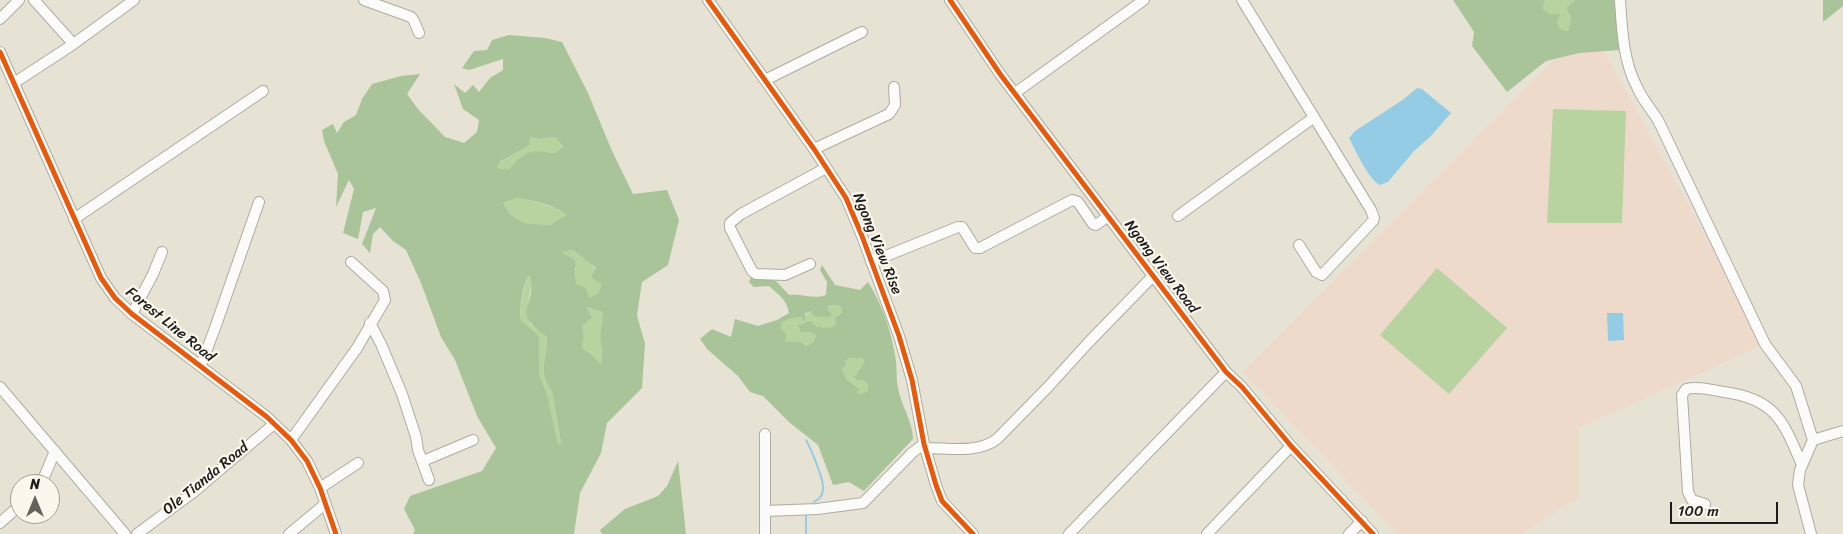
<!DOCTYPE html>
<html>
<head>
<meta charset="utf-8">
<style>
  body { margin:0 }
  #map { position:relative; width:1843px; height:534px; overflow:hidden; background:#e6e3d4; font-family:Sriracha,sans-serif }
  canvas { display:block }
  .north { position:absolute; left:10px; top:474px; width:50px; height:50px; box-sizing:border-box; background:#fbf7ec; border:1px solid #a29f99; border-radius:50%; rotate:0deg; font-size:14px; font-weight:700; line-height:20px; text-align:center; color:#1c1c1c }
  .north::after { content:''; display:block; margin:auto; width:18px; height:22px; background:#63625c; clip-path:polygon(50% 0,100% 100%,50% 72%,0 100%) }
  .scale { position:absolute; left:1670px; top:502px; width:108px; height:22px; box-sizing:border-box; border:2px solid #1c1c1c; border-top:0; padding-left:6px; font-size:15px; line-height:18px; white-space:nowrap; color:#1c1c1c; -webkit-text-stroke:4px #fbf7ec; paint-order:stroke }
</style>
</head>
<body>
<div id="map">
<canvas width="1843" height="534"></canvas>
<div class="north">N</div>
<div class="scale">100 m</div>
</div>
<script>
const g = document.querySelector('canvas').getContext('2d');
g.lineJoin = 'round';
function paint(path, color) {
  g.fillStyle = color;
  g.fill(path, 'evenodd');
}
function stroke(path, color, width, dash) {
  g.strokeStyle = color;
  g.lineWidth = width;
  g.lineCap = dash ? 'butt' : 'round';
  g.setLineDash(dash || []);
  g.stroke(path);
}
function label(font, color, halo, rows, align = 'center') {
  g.font = font + ' Sriracha,sans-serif';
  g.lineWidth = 4.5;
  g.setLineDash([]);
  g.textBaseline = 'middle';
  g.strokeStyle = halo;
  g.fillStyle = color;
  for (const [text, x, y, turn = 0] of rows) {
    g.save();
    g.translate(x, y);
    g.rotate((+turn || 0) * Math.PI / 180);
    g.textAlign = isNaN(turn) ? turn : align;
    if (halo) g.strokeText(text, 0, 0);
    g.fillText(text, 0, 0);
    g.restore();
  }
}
const built = new Path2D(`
  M1589,24L1765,344L1579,428V497L1521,534H1398L1243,372Z`);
const green = new Path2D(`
  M1545,0H1575L1566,8L1571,17L1568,31L1560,29L1557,22L1561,14H1549L1541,9Z
  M1553,109L1626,111L1622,223H1547Z
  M530,137L539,139L555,137L563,145L555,153C536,151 523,155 509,169H501L496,166Z
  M517,198C534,201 552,205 568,215L550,225L524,223L511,215L503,203Z
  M573,250C589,262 604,270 600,293L589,298L576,284V268L560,252Z
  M1437,268L1507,328L1449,394L1380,335Z
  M529,275C533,286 530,292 528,303C526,309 529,318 530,324L547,337C548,350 541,365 545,379C546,384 551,388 552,393C556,410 558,427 561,444L557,445L546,391L539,374V338L520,319C520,304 523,289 529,275Z
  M829,305H838L842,308V313L838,317L834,327L818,329L808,322L804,325L797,326L801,332H810L816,336L813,342L806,346L801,342H785L781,329V323L792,317H802V321C807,310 816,310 827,308Z
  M586,307L603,312L600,337L602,351L601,366L582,348L584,337L582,326Z
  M850,358H862L866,362L858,370V375L853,376L856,380H863L868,384L867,392L861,395L847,380L842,369L846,366L845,361Z`);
const forest = new Path2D(`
  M1453,0H1545L1542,9L1549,14H1561L1557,22L1560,29L1568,31L1571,17L1566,8L1575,0H1614L1620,50L1579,53L1546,61L1507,92L1472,46L1474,32Z
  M1823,0H1843V6L1823,22Z
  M509,35L545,38L562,42L588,93L612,151L633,194L667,190L679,220L668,265L642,282L637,315L645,344L642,388L607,423L601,453L580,493L574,534H413L415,530L404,509L410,496L482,471L496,448L477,416L455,360L441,337L421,283L406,250L393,241L380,227L373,234L370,253L362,244L376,208L363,212L358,239L343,233L354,189L349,180L336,207L338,174L324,141L322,130L333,124L337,133L344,122L356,115L362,99L372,84L401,76L420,74L407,94L418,109L445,137L464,143L477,132L479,120L463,109L454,84L465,93L473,85L479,92L490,78L503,70V59L469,70L462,68L474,51L487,50L492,40ZM530,137L539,139L555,137L563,146L555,153C528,150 528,150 509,169H501L497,167L501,161L529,145ZM517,198C534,201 553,204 567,215L550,225L524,223L511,215L503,203ZM573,250L596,268L591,277L601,284L599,293L589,298L586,288L576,284L575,260L561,252ZM529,275C540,306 507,309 547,337C548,350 541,365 545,379C546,384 551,388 552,393C556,409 558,427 561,443L558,445L546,391L539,374V337L520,319C520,305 522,288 529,275ZM586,307L603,312L600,337L602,351L601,365L593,356L582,348L584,337L582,326L592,317Z
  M822,265L835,285L860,290L868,282C883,305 892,334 896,361C897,370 896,379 898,388C901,406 913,421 913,439L864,491L849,482L833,485L818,445L790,423L763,396L750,392L738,376L707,349L700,339L712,329L731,337L735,319L758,326L777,320L789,313C787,300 779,295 769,286L754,287L749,282L751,277L776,281L789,295C802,293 814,300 826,295L827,282L820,270ZM829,305H838L842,308V313L835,318L836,323L833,327L822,328L818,326V328L811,321C806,322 802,325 797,325L801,332H810L816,336L813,342L806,346L801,342H785L786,334L781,329V323C788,319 793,317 802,317V321L805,319V314L811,311L814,316L829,317L832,314L827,309ZM850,358H862L865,362L858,371L857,375L853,376L856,380H863L868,384L867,392L861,394L858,393L859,389L847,380L842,369L846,366L845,361Z
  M678,461L686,534H602L600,530L625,509L658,496L667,486Z`);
const water = new Path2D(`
  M1417,88L1422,89L1451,113L1431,136L1414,151L1388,182L1380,185C1368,179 1356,151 1349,138L1355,131L1404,99Z
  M1607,313H1623L1624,340L1608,341Z`);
const stream = new Path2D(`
  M806,440C811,449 825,482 823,490C822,497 819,499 814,502
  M806,534V516`);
const minor = new Path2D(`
  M34,0L69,39
  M364,0L411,17L414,21L419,33
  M708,0L814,149L846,198L862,236L899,336L912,380L924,444L936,485L942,501L973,534
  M950,0L1000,74L1226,372L1242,387L1291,446L1373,534
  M1242,0L1371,210L1374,218L1373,221L1322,275L1316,272L1299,245
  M1620,0C1622,29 1623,61 1637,87C1642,99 1651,109 1658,120L1765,344L1796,386L1813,440L1800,470L1798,485L1811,534
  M0,19L19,0
  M0,52L101,278L115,298L132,314L267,417L291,440L307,461L320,488L336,534
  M765,80L862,32
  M14,83L72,45L134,0
  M1015,93L1144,0
  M814,149L889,114L895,105L894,87
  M1178,216L1313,118
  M74,219L263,91
  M871,262L958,227H962L975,248H980L1072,200L1078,202L1093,224L1096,225L1107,217
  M810,264L785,275L756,274L752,271L730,228V223L741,214L826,168
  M132,314L153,274L162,252
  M370,323L381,344L402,394L416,437L418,450L429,480
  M201,365L215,328L259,202
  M0,387L125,534
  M765,434V511L817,509L863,503L913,452L924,444
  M291,440L357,348L385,300L383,291L351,262
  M1813,440L1843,431
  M926,448C949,448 977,454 997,439L1048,387L1088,343L1153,276
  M423,461L473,440
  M39,484L45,475L55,451
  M320,488L358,463
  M1705,504L1692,500L1688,492L1682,395L1686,389C1698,386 1711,390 1724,392C1776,399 1783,421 1802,465
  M765,511V534
  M0,523L20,505
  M137,534L195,491L274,424
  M289,534L325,504
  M1069,534L1226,372
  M1207,534L1291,446
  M1349,534L1362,521`);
const cycleway = new Path2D(`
  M708,0L814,149L846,198L862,236L899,336L912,380L924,444L936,485L942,501L973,534
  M950,0L1000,74L1226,372L1242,387L1291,446L1373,534
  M0,52L101,278L115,298L132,314L267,417L291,440L307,461L320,488L336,534`);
const streetNames = [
  ["Ngong View Rise",877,244,68],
  ["Ngong View Road",1161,267,53],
  ["Forest Line Road",170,325,39],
  ["Ole Tianda Road",206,479,-39]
];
paint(built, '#eedaca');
paint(green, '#b8d2a0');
paint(forest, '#a8c498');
paint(water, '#93cce4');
stroke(stream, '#93cce4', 2);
stroke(minor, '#adaba2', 12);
stroke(minor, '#fbfbf9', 10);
stroke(cycleway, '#e8590c', 5);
label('15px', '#1c1c1c', '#fbf7ec', streetNames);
</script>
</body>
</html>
